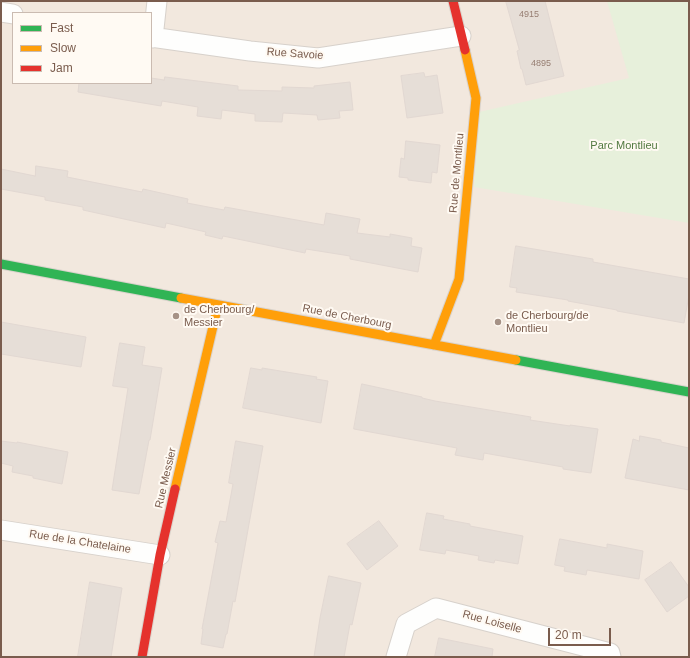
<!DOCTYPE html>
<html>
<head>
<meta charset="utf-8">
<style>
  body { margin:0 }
  #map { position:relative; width:690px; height:658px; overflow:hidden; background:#f9f5f0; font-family:Arial,sans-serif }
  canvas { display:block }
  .frame { position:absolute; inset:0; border:2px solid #7a5c4d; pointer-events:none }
  .legend { position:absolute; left:12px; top:12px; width:140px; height:72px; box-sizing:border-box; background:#fffaf3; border:1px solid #cabbb1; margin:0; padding:5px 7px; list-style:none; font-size:12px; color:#7a5c4d }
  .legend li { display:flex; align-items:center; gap:8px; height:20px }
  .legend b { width:20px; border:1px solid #cabbb1 }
  .scale { position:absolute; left:548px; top:628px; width:63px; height:18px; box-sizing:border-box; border:2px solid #7a5c4d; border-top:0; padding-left:5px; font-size:12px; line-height:14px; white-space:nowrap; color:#7a5c4d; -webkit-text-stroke:3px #fffaf3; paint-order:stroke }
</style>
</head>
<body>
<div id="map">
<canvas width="690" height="658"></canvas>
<div class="frame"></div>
<ul class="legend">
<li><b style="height:5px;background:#30b455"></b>Fast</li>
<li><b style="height:5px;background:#ff9f0a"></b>Slow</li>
<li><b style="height:5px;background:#e5322d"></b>Jam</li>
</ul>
<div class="scale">20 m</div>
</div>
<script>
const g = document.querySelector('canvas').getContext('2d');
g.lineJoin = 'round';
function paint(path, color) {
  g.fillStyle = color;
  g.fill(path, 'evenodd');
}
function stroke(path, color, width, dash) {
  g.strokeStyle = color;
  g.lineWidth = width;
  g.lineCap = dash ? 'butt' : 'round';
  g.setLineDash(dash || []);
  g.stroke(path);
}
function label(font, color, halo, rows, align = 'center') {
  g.font = font + ' Arial,sans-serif';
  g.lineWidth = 4;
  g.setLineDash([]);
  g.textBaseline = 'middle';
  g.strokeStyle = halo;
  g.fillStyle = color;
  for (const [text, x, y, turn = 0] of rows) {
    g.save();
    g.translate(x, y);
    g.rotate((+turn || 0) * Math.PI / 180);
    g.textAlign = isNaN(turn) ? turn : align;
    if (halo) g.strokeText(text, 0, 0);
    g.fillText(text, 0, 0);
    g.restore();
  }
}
const residential = new Path2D(`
  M1,1H689V657H1ZM13,13H151V83H13Z`);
const green = new Path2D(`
  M607,1H689V223L474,187L479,112L629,78Z`);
const building = new Path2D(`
  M506,1H545L564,76L526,85L522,69H521L517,51L519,50Z
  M424,73L425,77L437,75L443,113L407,118L401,76Z
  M165,77L238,86V90L282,91V87L314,88V86L350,82L353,110L339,111L340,118L318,120L317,115L283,113L282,122L255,121V114L222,110L221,119L197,116L198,107L162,101L161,106L78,92L79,83H151V78L164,80Z
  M406,141L440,145L437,173L432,172L431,183L408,180V178L399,177L401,158L404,159Z
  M36,166L68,171L67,177L142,192L143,189L188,199L187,203L224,210L225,207L324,225L326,213L360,219L357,233L390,237V234L412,238L411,246L422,248L418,272L350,259V256L306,249L305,253L223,236L222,239L205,235L206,232L166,223L165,228L83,210V207L45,200V197L1,189V169L35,176Z
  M516,246L593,259V262L689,279V295L684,323L617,311V310L568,301V300L516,292L517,288L510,287Z
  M1,322L86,337L81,367L1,354Z
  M120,343L145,347L142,365L162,368L150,440H149L139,494L112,490L128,388L113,386Z
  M251,368L262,370V368L317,377L316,379L328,381L321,423L243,408Z
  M362,384L422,397V398L435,401L531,417L530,420L570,426V425L598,429L591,473L563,469V467L484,453L483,460L455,455L457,448L354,429Z
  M640,436L661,440V442L689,448V490L625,478L633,439L639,441Z
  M1,441L17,443V442L68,452L62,484L33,478V476L12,472L13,466L1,463Z
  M236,441L263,446L235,602L233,601L227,634H226L223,648L201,644L203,629H202L218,543L215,542L220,521L226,522L233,484L229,483Z
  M427,513L444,516L443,519L470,524V526L523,536L518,564L495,560L494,563L478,560L479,556L446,550L445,554L420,550Z
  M379,521L398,546L367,570L347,544Z
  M560,539L607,548V544L643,551L639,579L587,570L586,575L564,571L565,567L555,565Z
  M671,562L689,587V596L667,612L645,580Z
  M329,576L361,583L352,625L350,624L344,657H314L320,618Z
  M90,582L122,588L111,657H78Z
  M439,638L493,649L492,657H435Z`);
const street = new Path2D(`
  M1,12L13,14
  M151,37L250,51L318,58L461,36
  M153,38L157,1
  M1,530L160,555
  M396,657L406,624L436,608L610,653L611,657`);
const fast = new Path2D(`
  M1,264L181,298
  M516,360L689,392`);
const slow = new Path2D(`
  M181,298L516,360
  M434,345L459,279L476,98L465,50
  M175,489L218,305`);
const jam = new Path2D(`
  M453,1L465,50
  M142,657L160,555L175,489`);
const markers = [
  [176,316,4,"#a69286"],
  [498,322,4,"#a69286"]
];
const numberNames = [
  ["4915",529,15],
  ["4895",541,64]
];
const streetNames = [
  ["Rue Savoie",295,54,4],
  ["Rue de Montlieu",457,173,-85],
  ["Rue de Cherbourg",347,317,11],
  ["Rue Messier",166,478,-77],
  ["Rue de la Chatelaine",80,542,9],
  ["Rue Loiselle",492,622,15]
];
const parkNames = [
  ["Parc Montlieu",624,146]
];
const poiNames = [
  ["de Cherbourg/",184,310],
  ["Messier",184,323],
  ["de Cherbourg/de",506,316],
  ["Montlieu",506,329]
];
paint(residential, '#f2e8de');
paint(green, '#e7f0db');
paint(building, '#e6ded7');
stroke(building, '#e2d8d2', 1);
stroke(street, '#d7d1cb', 21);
stroke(fast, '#d9d2cb', 11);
stroke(slow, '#d9d2cb', 11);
stroke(jam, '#d9d2cb', 11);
stroke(street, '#fefefd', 19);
stroke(fast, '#30b455', 9);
stroke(slow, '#ff9f0a', 9);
stroke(jam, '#e5322d', 9);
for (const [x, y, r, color] of markers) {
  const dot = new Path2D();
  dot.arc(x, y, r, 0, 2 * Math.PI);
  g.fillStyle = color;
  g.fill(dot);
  stroke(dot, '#fffaf3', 1.5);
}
label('9px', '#977e72', null, numberNames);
label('11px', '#7a5c4d', '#fffaf3', streetNames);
label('11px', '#537a41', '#fffaf3', parkNames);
label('11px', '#7a5c4d', '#fffaf3', poiNames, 'left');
</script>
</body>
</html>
